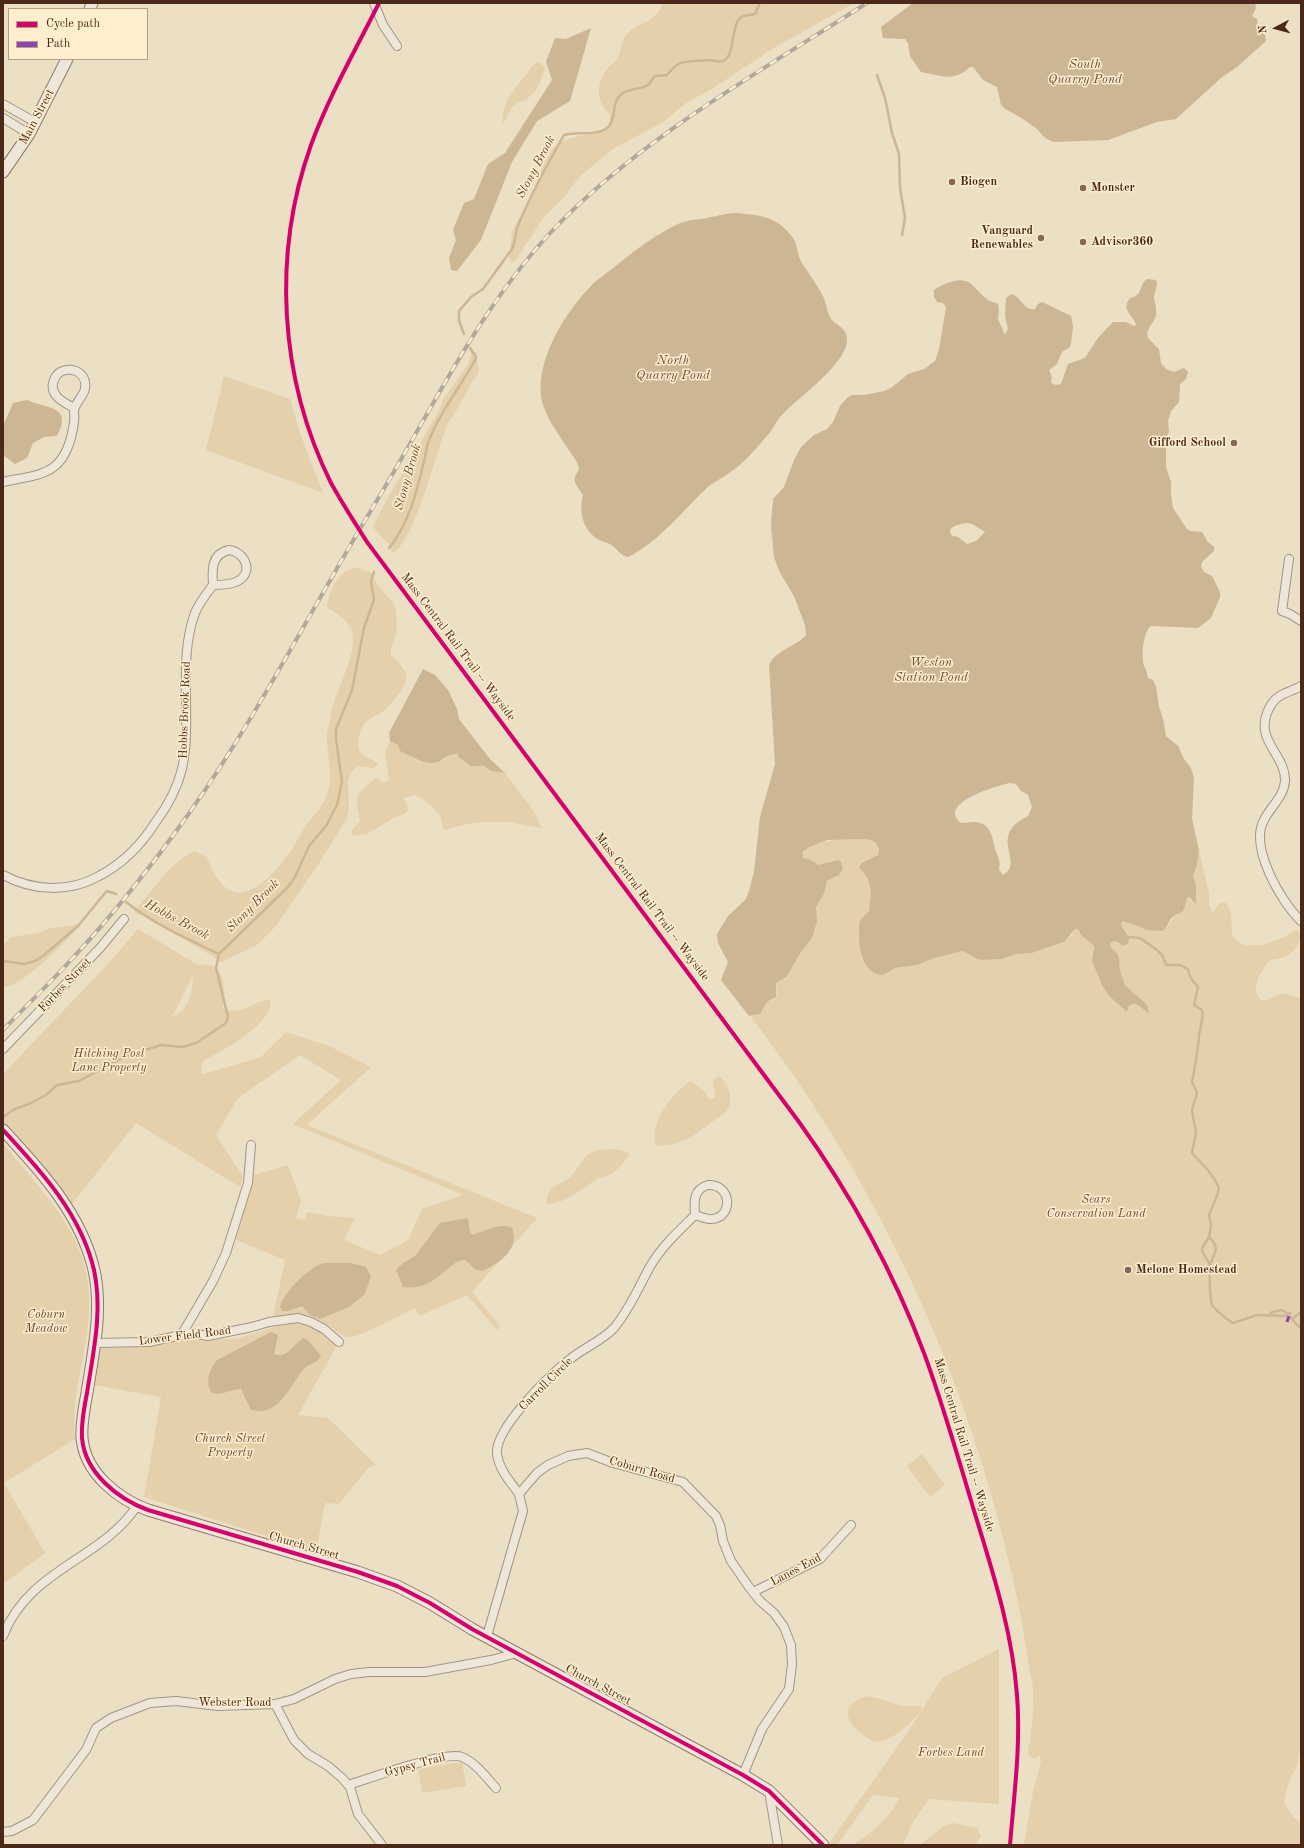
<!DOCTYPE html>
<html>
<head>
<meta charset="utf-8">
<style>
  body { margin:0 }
  #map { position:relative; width:1304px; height:1848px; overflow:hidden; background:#ebdfc4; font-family:"Old Standard TT",serif }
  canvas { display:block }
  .frame { position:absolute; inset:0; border:4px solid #4b2819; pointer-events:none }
  .legend { position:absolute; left:8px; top:8px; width:140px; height:52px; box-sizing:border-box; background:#fdeece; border:1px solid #b69f86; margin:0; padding:5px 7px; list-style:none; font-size:12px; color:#4b2819 }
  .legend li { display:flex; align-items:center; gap:8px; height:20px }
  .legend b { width:20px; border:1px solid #b69f86 }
  .north { position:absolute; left:1256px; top:8px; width:40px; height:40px; -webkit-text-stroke:3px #fdeece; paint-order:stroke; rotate:264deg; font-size:11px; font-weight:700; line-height:16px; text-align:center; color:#4b2819 }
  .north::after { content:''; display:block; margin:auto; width:14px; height:18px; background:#4b2819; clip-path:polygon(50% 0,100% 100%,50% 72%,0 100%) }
</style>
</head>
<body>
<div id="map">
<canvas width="1304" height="1848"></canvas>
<div class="frame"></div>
<ul class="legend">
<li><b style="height:5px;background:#d6006c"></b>Cycle path</li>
<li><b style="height:5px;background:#8e44ad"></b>Path</li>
</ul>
<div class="north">N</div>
</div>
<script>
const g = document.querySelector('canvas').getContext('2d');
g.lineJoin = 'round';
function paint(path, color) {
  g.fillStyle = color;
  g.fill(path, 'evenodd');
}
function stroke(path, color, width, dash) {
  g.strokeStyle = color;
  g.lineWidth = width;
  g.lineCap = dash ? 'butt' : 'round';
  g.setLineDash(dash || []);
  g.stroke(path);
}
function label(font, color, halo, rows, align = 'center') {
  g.font = font + ' "Old Standard TT",serif';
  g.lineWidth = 3;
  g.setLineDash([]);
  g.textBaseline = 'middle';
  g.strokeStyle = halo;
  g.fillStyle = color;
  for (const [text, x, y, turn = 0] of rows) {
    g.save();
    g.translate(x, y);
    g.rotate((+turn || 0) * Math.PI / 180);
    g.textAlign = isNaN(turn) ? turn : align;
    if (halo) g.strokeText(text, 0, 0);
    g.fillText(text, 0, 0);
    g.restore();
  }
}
const green = new Path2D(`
  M663,3H854L772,49L712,89L686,103L663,122L613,149L580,176L565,196L544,217L515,261L511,262L509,259L512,232L516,224L527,205L544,164L552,149C573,130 590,141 609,125L610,114C595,103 596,81 608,68C612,64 615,62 618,57C622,49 621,37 629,32C643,21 655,22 663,3Z
  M538,62L545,67V70L536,90L526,100L519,102L513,106L503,124C500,99 521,84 533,65Z
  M472,352H476L479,372C466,389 460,408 448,423C437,447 414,546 392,553L389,544L384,540L373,527L387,499L439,411L442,401L467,366Z
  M224,376L290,399L301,436L323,493L206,450Z
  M359,568L372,573L377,584L394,604L396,611L397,631L391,648V655C396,659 404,668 406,674C410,684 390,706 382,712C377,716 368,718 364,724C360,730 356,743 359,750C364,760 372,757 378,764L374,768L358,766L351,773L348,780L349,807L347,818L320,862L276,926L257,945L222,962L145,916L136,914L134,910C156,890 166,864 195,851L207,857C226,911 256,896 284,860C292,850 298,838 305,827C312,817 322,808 326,797C335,779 326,753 327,734C328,727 330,720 331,713C335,691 362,647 350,627C345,618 335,613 327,607C328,595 336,577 346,571C350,568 355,568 359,568Z
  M390,741L398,745L405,753C410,754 413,759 418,761C434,766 444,758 458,752V757L471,766H484L491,771L505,773L533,810L542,828C530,827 519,823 507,822C486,821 465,823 445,830C442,826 443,822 441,818C434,806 425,800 414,795L404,798L409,810L405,814L395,817L367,834L352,836V830L360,821C359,814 356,805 357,799C358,792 371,781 376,778L384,783L389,779L385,752Z
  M860,839H867L875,842L879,852L874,858L868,860L860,869C871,878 875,897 869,910C868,914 865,914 863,917C859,923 859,935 859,942L891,970L895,968L918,965L931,959L963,951L977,959L983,960L1002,959L1016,954L1032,953L1060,944L1072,935L1075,929H1078L1081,935L1093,945L1094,953L1092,957L1112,999L1127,1012L1131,1004L1134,1003L1140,1008L1145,1009L1139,998L1125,985L1120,971L1119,956L1110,946L1111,942L1116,941L1121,945L1126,946L1128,944V933L1121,925L1122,921L1138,926L1146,930L1167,927L1175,916C1187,913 1182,904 1189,896L1190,897L1192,902L1197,897L1193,875L1197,865L1199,851L1209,893V904L1213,914C1216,907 1218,902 1226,903L1231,912L1232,934L1236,940L1244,945H1263L1285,937L1293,931L1297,930L1301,934C1301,943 1292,955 1284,957C1279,959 1275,959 1270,960C1262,971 1249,987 1261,1000H1267L1282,993L1301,998V1744L1296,1769L1289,1781L1284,1802L1293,1817L1301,1823V1845H1024L1033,1792L1041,1761L1040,1755L1034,1759L1028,1755C1029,1744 1031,1734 1032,1723C1033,1714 1033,1704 1033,1695C1034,1687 1030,1676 1029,1667C1025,1639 1020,1611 1014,1584C969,1378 879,1184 751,1017C760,1015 763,1009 767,1002L775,999L777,994L776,983L791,969L799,955L812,938L817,922L816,907L824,894L827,881L836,877L838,860L818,865L810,859L803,858C802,838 846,840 860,839Z
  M83,921C70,938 23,987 3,987V945L11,937L38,933L51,928L71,926Z
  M138,929L198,965L204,964L216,967C225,978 226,995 222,1008C237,1017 254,1002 269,999C279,1021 219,1053 203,1061L201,1075L261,1057L286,1032L329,1046L371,1067L307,1125L537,1218L472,1292L500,1326L497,1330L467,1295L419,1316L415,1308C402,1314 361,1337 350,1337C341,1337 336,1330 329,1326C312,1313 293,1313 273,1318L285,1260L236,1240L254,1175L288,1165L301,1201L296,1218L305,1220L307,1212L327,1216L355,1218L344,1240L380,1255L408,1240L422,1209L463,1195L293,1124L341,1080L300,1055L238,1098L216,1135L243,1177L240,1187L136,1123L72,1204L3,1121V1074L106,966ZM193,975C192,992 190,1010 172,1017Z
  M720,1076L726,1083L730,1094V1106L726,1112L690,1138L674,1144L656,1146C649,1121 672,1095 690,1081L705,1092L710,1100L715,1097L713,1080Z
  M3,1143C53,1206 101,1245 87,1334C82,1366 71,1408 75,1439L4,1483L45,1553L3,1584Z
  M616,1149L629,1153V1155C623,1164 617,1171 607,1176C603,1177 598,1177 595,1180C583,1189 562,1205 546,1204L548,1194L552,1188L571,1177L586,1156L597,1150Z
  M285,1324C311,1321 318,1330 337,1345L298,1415L328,1418L376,1465L368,1468L339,1504L325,1503L316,1552L144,1497L161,1397L94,1385L99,1348L148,1347L183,1339L206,1341L238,1338Z
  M922,1454L945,1485L930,1497L907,1466Z
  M999,1649V1804L929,1799L913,1822L903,1845H853C856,1841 862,1840 866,1836C879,1826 893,1813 899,1798L873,1795L837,1845H833L830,1842L909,1730L942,1678Z
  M866,1696L881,1699L901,1706H921L922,1710C912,1722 892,1742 876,1742C854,1733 831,1708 866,1696Z
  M462,1762L466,1786L422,1793L418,1769Z
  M953,1823L977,1828L981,1836L976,1845H920L944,1826Z`);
const water = new Path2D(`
  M913,3H1255L1256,8L1252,16L1257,19L1258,28L1265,35L1266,41L1237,67L1221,78L1176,119L1157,122L1108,140L1054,142L1045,138L1037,129L1020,117L1005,109L1001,105L997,87L983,80L973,67H970C953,83 941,75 921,72L910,56L908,43L905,39L883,38L881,27Z
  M591,28L570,101L537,121L512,162L481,240L457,271L451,270L449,258L456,240L453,230L464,203L474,199L488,164L505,153L552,80L546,62L555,38L566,39Z
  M735,213C760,215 777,216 793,238C798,245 797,256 802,263C809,274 817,285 823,296C826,303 827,312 831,319C837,326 847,328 847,339C848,363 799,397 784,413C776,420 773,430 766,437C755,450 743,464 729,473C722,478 716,481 709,486C684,509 658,543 628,557C619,555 617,548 610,544C606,542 600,541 596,538C582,528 579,510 583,495C577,485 570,481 579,470C578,460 573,457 568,449C559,435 542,412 541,395C537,358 565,313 590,287C598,278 609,272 618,264C638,248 655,235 678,224C688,219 700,220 711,217C719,216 726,213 735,213Z
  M1147,279L1156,280C1159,286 1154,291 1154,298C1155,304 1157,309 1156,315C1154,324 1145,328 1148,338L1159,349L1161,363L1166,369L1174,372L1184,368L1188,372L1186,379L1180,384L1179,402L1171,411L1168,421L1169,431L1166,441V467L1171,482V494L1173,508L1187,529L1190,531L1202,532L1208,542L1214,547V551L1202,562L1201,567L1204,572L1212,576L1220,592V597L1211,618L1198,628L1151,626C1143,631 1141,657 1144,666C1146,670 1147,672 1148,678L1153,680L1156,687L1159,707L1163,718L1166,736L1178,746L1184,759L1191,768L1194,778L1192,818L1199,851L1197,865L1193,875L1196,886V902L1194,903L1190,897L1187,898C1182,921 1180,908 1170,920C1168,924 1167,927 1163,931L1146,930L1138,926L1122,921L1121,925L1129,937L1128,944L1123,946L1116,941L1111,942L1110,946L1119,956L1120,971L1125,985L1147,1005L1149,1013L1134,1003L1129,1006L1127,1012L1109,996L1102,985L1092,961L1094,948L1093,945L1081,935L1078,929H1075L1064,942L1032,953L1016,954L1002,959L983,960L977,959L963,951L931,959L918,965L895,968L883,975C859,975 857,937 860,920L869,911L871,892L868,879L859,867L862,863L878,855L879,849L875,842L867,839L827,840L809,847L803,852V858L810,859L818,865L838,860L841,862L843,869L839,875L827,881L824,894L816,907L817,922L812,938L799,955L787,976L776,983V997L767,1002L760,1014L749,1016L721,980L728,962L718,943L717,934L728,916L746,899L749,891L754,872L760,817L775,764L769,665C776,649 798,646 806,635L805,625L794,596L779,571L774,557L771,525L773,499L784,487L794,460L801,447L814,435L827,429L833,422L840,406L847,398L852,395H864L884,391L891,388L908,374L924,369L935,361L939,349L946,307L943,303L937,302L934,297V290C943,284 960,276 970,283C976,288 981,295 987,299C990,302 994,302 998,304L999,310L998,319L1005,335L1008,329L1005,316L1006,298L1011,294C1021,296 1023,311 1035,309L1038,304L1042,302L1071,316L1073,326L1071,343L1070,347L1062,352L1057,364L1049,370L1052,377L1051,383L1056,385L1061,384L1068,364L1085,358L1098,338L1113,322H1126L1134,326L1136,325C1135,317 1120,310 1130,298C1143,296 1139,284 1147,279ZM966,523L972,524L985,532L976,541L967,544L958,537L952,536C946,526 958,525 966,523ZM1010,783L1016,784L1021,791L1028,795L1032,807L1028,816C986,836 1026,862 1003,875L999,870C1001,861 998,857 995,849C992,836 991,823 974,822C970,822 966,823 961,823C936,803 999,785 1010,783Z
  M27,400C46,409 74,405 57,436L44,437L33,443L27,458L15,464L3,455V426L13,403Z
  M423,669L435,675L448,690L457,709L459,719L490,759L505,773L491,771L484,766H471L458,757V753C454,754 449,755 446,757C443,758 441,761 438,762C422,766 413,756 400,751L398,745L390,741L389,733Z
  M468,1218L470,1232L472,1235C483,1232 502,1222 512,1228C520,1249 500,1263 482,1271L475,1269L465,1260C450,1258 436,1292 403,1287L396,1270L403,1263L415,1256L440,1223Z
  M324,1263H351L366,1267L371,1276L365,1294L349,1307L320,1319L310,1315L302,1306L288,1311H282L280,1307C282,1294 311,1265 324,1263Z
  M271,1332L278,1335L274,1354C286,1360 294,1344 303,1338L308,1340L321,1356C318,1364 308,1363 303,1370C288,1388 279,1417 251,1410L241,1389C230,1389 223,1396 212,1393C204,1382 210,1369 217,1360Z`);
const stream = new Path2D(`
  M877,75L885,98L892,133L899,154L900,188L905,218L902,235
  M464,334L459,321V311L471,297L483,289L512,249C516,241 515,232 519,223C532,193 548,163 564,135C577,131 592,136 604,130C619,122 609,102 623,93C630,88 643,90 649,84C651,82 653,78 655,76L667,75C677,63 679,62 695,61C700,61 705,60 710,60C715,61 720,63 725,60C735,53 731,25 741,17C744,15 751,15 755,14L760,3
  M389,548C409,524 417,491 424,461C426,455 426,448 428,443C439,413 460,388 475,360L476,357L470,348
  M126,902C154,924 187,939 219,954
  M1129,937L1140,938L1157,950L1162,955L1166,965H1180L1188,969L1190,977L1198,987L1194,1005L1202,1010C1204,1019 1200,1027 1199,1035C1198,1052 1195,1067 1192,1082L1197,1093L1192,1110L1196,1133L1192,1153L1207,1169L1215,1180L1219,1188L1217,1196L1209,1215L1211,1225L1209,1237L1202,1248V1251L1210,1265
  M3,961L24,964L35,961L43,956L78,926L105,893L107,891L116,894
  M3,1117L15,1109L29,1104L46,1095L57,1085L79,1081L126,1056L161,1045L183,1047L196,1043L226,1023L228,1016L226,1009L216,968L219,954L288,887L295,877L309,846L326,826L337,805L342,782L336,739V729L352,690L364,628L374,600L371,581L374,572
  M1209,1237C1221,1249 1214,1252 1210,1265C1209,1270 1210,1301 1212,1305C1214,1309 1228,1320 1233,1323L1257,1315L1287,1316
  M1269,1316L1272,1312L1282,1310C1290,1314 1295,1325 1301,1328
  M1293,1318L1301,1312`);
const street = new Path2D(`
  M374,3L383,25L397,46
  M3,104L35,122
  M3,118L29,134
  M3,482C19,478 42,477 55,466C67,456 72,437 74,422C75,417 73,411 75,407C79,398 87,393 85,382C82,367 59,365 54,380C48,395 63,402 74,408
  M229,550C245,552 254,572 238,581C231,585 221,585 213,585C212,570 211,554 229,550Z
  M1289,559L1282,611L1290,614L1301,621
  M1301,686C1293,691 1284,692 1277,698C1273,701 1269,708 1267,713C1256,742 1286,755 1285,781C1284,797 1270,807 1264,820C1249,847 1281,902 1301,921
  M3,875C33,891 69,893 99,876C122,864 141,845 155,823C167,807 177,789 182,769C193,719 177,661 195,613C199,603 206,594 213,585
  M3,1049L100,948L124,919
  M708,1185C733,1184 733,1219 711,1219C705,1219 700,1216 695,1215C694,1202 693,1189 708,1185Z
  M182,1334L213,1281L226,1253L248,1183L251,1145
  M95,1343L149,1342L191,1333L208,1336L252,1327L269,1322L298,1318L311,1322L324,1329L339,1342
  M519,1494C510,1481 499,1470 497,1454C494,1429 550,1375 569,1360C583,1348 602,1341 614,1328C630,1309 639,1286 651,1265C662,1246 680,1230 695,1215
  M753,1592L820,1559L851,1525
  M3,1636C29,1569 101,1560 137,1506
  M487,1636L523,1511L519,1494L537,1473L548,1465L568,1456L587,1453L613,1463L683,1482L716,1516L720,1525L723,1541L731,1561L749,1587L760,1601L774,1613L784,1627L791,1645L792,1664L789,1689L762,1729L743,1775
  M275,1704L294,1740L308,1754L328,1766L342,1778L350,1787L358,1814L382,1845
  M348,1785C368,1779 446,1750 462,1757C476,1763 486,1777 496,1788
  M769,1791L778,1845
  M3,1832L12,1831L33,1820L86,1750L96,1728L111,1718L150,1703L176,1701L218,1706L275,1704L294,1699L335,1679L351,1674L369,1672H425L491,1660L517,1653`);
const secondary = new Path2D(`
  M90,9L92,3
  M3,172L29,134L67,59
  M3,1130C41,1171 81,1214 94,1270C103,1311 93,1353 87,1393C84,1408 81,1423 82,1438C85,1473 118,1499 148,1510L358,1572L397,1586L430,1603L472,1629L743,1775L769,1791L823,1845`);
const rail = new Path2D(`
  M3,1030C25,1007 48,985 70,961C113,915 153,864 190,812C258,715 312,608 373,507C430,414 477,311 552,231C639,139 761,71 867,3`);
const quiet = new Path2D(`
  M1287,1322L1290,1313`);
const cycleway = new Path2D(`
  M379,3C356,49 329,96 311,145C272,254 279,378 331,483C342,503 355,523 367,542L799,1122C850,1193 893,1271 924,1353C942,1402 957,1453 972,1504C991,1567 1012,1628 1017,1695C1021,1745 1014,1795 1010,1845
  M3,1130C41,1171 81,1214 94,1270C103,1311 93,1353 87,1393C84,1408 81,1423 82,1438C85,1473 118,1499 148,1510L358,1572L397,1586L430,1603L472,1629L743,1775L769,1791L823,1845`);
const markers = [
  [952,182,4,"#836855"],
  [1083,188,4,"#836855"],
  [1041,238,4,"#836855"],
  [1083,242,4,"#836855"],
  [1234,443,4,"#836855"],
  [1128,1270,4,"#836855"]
];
const streetNames = [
  ["Main Street",37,117,-62],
  ["Mass Central Rail Trail -- Wayside",458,647,53],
  ["Hobbs Brook Road",185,710,-88],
  ["Mass Central Rail Trail -- Wayside",652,907,53],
  ["Forbes Street",65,985,-46],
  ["Lower Field Road",185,1336,-7],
  ["Carroll Circle",546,1384,-45],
  ["Mass Central Rail Trail -- Wayside",964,1445,73],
  ["Coburn Road",642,1470,16],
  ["Church Street",304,1546,16],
  ["Lanes End",796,1570,-28],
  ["Church Street",598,1685,28],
  ["Webster Road",235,1703],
  ["Gypsy Trail",415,1765,-15]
];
const poiNames = [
  ["Biogen",960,182],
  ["Monster",1091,188],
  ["Vanguard",1033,231,"right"],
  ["Renewables",1033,245,"right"],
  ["Advisor360",1091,242],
  ["Gifford School",1226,443,"right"],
  ["Melone Homestead",1136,1270]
];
const parkNames = [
  ["Hitching Post",109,1054],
  ["Lane Property",109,1068],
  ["Sears",1096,1200],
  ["Conservation Land",1096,1214],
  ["Coburn",46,1315],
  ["Meadow",46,1329],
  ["Church Street",230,1439],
  ["Property",230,1453],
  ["Forbes Land",951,1753]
];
const waterNames = [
  ["South",1085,65],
  ["Quarry Pond",1085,80],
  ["Stony Brook",536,167,-62],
  ["North",673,361],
  ["Quarry Pond",673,376],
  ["Stony Brook",408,477,-74],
  ["Weston",931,663],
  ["Station Pond",931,678],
  ["Stony Brook",253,906,-45],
  ["Hobbs Brook",177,920,28]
];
paint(green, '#e4d1ac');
paint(water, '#cdb694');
stroke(stream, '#cdb694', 2.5);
stroke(street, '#a19685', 10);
stroke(secondary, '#8a7e6f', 13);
stroke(street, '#eee7d9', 8);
stroke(secondary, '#eee7d9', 11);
stroke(rail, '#b0a89d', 4);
stroke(rail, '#fdeece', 2.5, [8]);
stroke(quiet, '#8e44ad', 3, [6, 3]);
stroke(cycleway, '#d6006c', 4);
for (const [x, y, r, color] of markers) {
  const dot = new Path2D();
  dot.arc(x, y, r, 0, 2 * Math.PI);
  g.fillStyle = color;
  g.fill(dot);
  stroke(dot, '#fdeece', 1.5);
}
label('12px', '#4b2819', '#fdeece', streetNames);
label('bold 12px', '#4b2819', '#fdeece', poiNames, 'left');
label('italic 12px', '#684733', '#fdeece', parkNames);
label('italic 13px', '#6e4e38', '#fdeece', waterNames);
</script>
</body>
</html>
